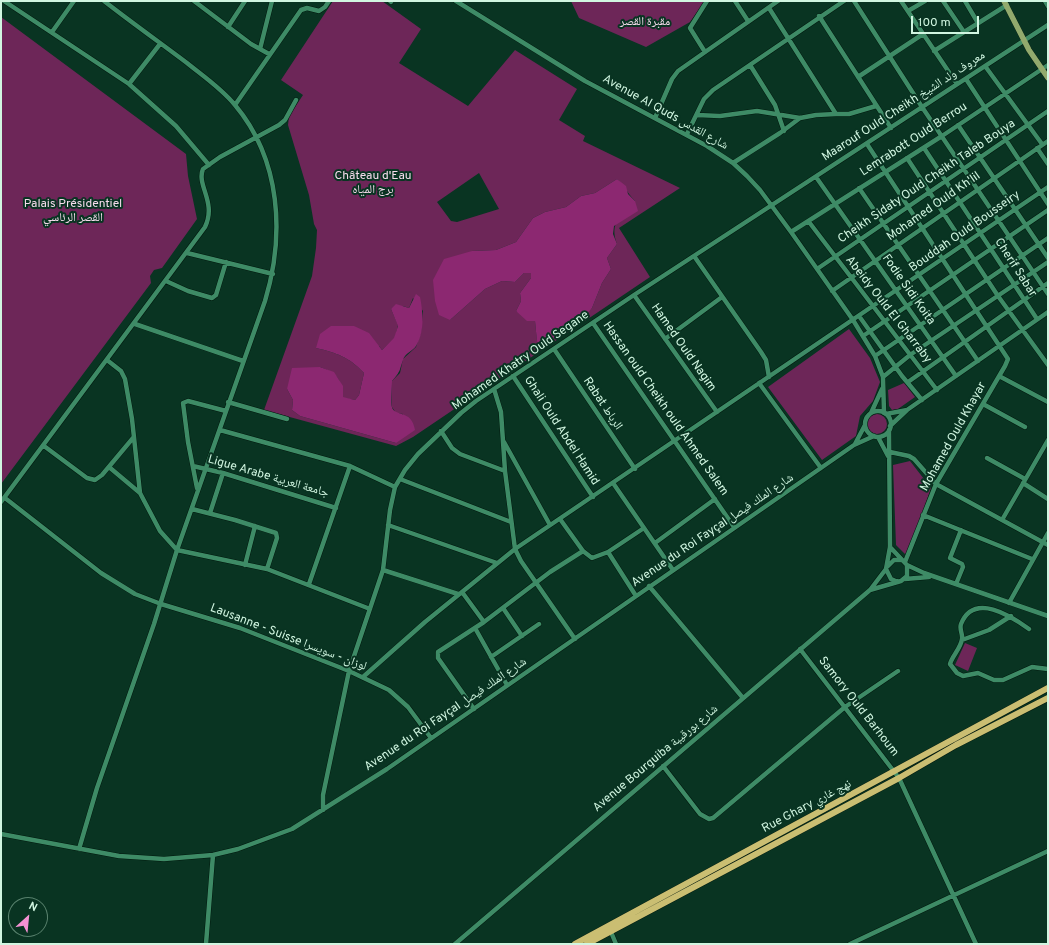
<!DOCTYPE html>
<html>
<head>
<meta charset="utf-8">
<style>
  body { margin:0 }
  #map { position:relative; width:1049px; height:945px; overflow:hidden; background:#093422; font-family:Overpass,sans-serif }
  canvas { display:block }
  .frame { position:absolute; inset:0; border:2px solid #d1f6e1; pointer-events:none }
  .north { position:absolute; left:8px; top:897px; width:40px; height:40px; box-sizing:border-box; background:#093422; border:1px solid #59826e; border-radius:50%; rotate:27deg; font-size:11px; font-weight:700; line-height:16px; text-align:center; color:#d1f6e1 }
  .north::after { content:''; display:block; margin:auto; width:14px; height:18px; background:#f491d3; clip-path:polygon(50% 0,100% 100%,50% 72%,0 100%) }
  .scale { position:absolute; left:911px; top:16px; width:68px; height:18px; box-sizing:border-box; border:2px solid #d1f6e1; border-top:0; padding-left:5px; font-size:12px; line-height:14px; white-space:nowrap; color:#d1f6e1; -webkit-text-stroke:3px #093422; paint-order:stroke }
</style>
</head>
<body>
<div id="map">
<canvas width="1049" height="945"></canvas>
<div class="frame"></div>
<div class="north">N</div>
<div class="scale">100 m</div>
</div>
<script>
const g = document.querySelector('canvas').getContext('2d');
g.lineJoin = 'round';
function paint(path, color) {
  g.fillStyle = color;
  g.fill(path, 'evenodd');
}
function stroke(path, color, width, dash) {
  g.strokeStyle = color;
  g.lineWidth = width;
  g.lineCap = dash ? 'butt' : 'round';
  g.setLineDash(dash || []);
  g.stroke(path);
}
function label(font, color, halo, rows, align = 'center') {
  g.font = font + ' Overpass,"Noto Naskh Arabic",sans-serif';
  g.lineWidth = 4;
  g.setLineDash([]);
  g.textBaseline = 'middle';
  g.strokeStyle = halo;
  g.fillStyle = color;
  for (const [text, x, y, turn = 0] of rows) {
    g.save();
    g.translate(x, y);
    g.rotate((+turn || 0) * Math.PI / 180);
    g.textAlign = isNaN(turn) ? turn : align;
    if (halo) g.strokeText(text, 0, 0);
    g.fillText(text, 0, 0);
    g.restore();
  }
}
const green = new Path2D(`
  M333,1H382L421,29L399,63L468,106L515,50L577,89L559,120L585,136L583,141L680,188L619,228L650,277L413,437L396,446L264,410L312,276L316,248L317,230L314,224L309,195L288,125L289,116L303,95L281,80ZM479,173L499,209L457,222L451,221L437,202ZM617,179C626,187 627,193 635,201C621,217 609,222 617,244L607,258L611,269L602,283L592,308L537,341L535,321L516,311L521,301L520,293L531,278V273H524L515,282L502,281L485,289L450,320L472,251L496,250L516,242L533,218L545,212L566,207L581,196L595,193ZM413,298L423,311L421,332L416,347L403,359L400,373L392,381V407L396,413L403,414L396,443L300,416L292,410L293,400L287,389L320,367C337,373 342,379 343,398L355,400L359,395L364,373C349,357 337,353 316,348L379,346L382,350L395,338L398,325L391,309L403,306L409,308Z
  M571,1H705L690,22L646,47L579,18Z
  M1,17L186,154L188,176L197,219L162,268L154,270L150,276L151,283L1,484Z
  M849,329L870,358L880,382L873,401L860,416L856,436L822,460L768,387Z
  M904,383L915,397L898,409L892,410L889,406L888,390Z
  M867 424a10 10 0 1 1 20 0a10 10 0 1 1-20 0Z
  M910,461L931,488L909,552L905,554L896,545L893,465Z
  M965,643L977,648L968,671L955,665Z`);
const forest = new Path2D(`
  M617,179L626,186L628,194L635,201L638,211L614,226L613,234L617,244L607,258L611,269L602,283L592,308L582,319L551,341L537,342L535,321H527L516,311L521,301L520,293L531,278V273H524L515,282L502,281L485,289L450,320L439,315L435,301L433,280L444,259L472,251L496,250L516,242L533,218L545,212L566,207L581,196L595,193Z
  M416,294L420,297C423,312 425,332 416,346C413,351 405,353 403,360C399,371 401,371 392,381C392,386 391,405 392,407C394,417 412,409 415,430L396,443L300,416L292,410L293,400L287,389L292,368L320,367L334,372L343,386V397L355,400L359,395L364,373C349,357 337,353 316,348L320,334L331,326H354L369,333L382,350L394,338L398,326L391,309L396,304L409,308Z`);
const minor = new Path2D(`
  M4,1L129,84L176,126L209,165
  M194,1L251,44L269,54
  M390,1L391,2
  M456,1L585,81L707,146L733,163L747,176L760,190L791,232L853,320L875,356L883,377L884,413
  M735,1L748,21
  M854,1L922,107L1048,294
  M901,1L957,84
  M943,1L964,32
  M965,1L978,23
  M1045,1L1048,6
  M769,8L836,114H849L876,106
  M908,11L925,1
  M819,16L891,128
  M228,27L245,1
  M52,32L74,1
  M260,49L272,1
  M934,51L1007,5
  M705,52L690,28L707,1
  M750,65L775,105L784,131
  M985,66L1042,144
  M858,77L923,34
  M966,79L1048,204
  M129,84L160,44
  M235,105L301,10L307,8L319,11L325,7L329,1
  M697,115L720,116L757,111L800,118L816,115L836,114
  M655,118L672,79L678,71L778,1
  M958,125L1048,258
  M687,134L704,99L713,90L844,1
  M867,144L1008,359L1005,366L936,484L905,562
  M924,148L1037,319
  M1037,148L1048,164
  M907,158L998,296L1048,365
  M733,163L780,133L800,118
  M816,177L956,376
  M859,188L978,361
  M809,222L937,390
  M791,232L942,136L1048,65
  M187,253L273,274
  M694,256L761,352L766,360L769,377
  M817,269L1048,111
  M166,281L188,291L212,298L216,295L226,262
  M832,291L1048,141
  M634,295L717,412
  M859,316L902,376L922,400
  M593,323L734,527
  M135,324L243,361
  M863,336L1048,210
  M665,339L722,297
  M554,349L635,469
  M875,356L1048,238
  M107,360L121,371L125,379L132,419L140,493L160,531L177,550L267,569L370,609
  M513,376L593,497
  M999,376L1048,402
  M883,377L910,355L1048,262
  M908,382L1048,283
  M759,383L821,468
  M494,389L501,412L505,471L515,549L521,561L575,639
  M228,402L287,419
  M983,404L1025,427
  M865 424a13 13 0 1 1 26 0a13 13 0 1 1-26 0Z
  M871,413L882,389
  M886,414L907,410
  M890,426L907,410L1048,312
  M220,430L350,466L395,487
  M889,430L890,547L886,569L891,579L898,582
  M441,431L452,448L460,454L505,471
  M878,437L888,456
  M504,442L550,525
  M855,444L865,425
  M44,446L87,478L95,480L102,475L133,438
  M890,452L909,456L914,459L936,484L1048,545
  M987,458L1025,479
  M193,466L223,473L336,508
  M109,467L140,493
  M400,479L511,522
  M613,483L673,570
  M1023,483L1048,499
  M197,488L188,442L183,403L188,401L226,411
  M5,498L101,573L135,594L161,604L240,628L349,671L389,690L408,707L431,738
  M1,502L205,227C217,202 196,185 203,169L220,157L279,125L285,120L296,100
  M192,509L235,520L276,533L277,538L267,569
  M210,513L223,473
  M923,515L1032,559
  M560,519L583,551L592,558L608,552L644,528
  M1002,520L1048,440
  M388,525L497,563
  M655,543L715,499
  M608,552L636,596
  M245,565L255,526
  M907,565L924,573L1048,616
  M888,566L894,560H901
  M383,570L458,594
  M905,579L929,577
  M309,584L350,466
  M956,584L963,567L962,564L950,558L961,530
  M649,586L743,698
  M870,590L901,581L907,576V565L890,547
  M462,592L484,622
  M1009,603L1048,533
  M503,608L522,636
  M475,628L507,685
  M1029,629C1011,616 974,592 961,624C959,629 963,634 962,639C961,648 952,656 950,664L957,673L963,676L978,673L994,680H1003L1032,667L1048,669
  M962,640L989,630L1011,616
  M800,649L899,778L976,944
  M491,657L539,624
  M363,677L425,622L515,549L1048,187
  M474,709L438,658V652L484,622L550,572L583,551
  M663,766L700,814L709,819L713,818L845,707L898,671
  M323,810V795L349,671L383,570L390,510L395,487L405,470L418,454L461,413L476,401L634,295L1048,25
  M1,834L119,856L164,859L213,855L238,849L292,829L387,769L854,445L874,436
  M79,849L97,788L154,624L177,550L265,301C285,235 281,160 235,105C221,88 203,76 187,63C159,42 131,22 104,1
  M611,932L616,944
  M206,944L213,855
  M455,944L870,590L886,569
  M850,944L1048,851`);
const major = new Path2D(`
  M1004,1L1029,50L1048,78`);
const highway = new Path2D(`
  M575,944L1048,688
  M587,944L899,778L956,745L1048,698`);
const parkNames = [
  ["مقبرة القصر",645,23],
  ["Château d'Eau",373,177],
  ["برج المياه",373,191],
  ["Palais Présidentiel",73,205],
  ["القصر الرئاسي",73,219]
];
const streetNames = [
  ["Maarouf Ould Cheikh معروف ولد الشيخ",904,107,-33],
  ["Avenue Al Quds شارع القدس",665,113,29],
  ["Lemrabott Ould Berrou",914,140,-33],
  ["Cheikh Sidaty Ould Cheikh Taleb Bouya",927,182,-34],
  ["Mohamed Ould Kh'lil",934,207,-35],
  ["Bouddah Ould Bousseiry",965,232,-35],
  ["Cherif Sabar",1015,268,57],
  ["Fodie Sidi Koita",908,290,55],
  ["Abeidy Ould El Gharraby",888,310,52],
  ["Hamed Ould Nagim",683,348,55],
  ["Mohamed Khatry Ould Segane",521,361,-35],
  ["Rabat الرباط",602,404,56],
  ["Hassan ould Cheikh ould Ahmed Salem",665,409,55],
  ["Ghali Ould Abdel Hamid",561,431,57],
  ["Mohamed Ould Khayar",954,437,-61],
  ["Ligue Arabe جامعة العربية",268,477,16],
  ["Avenue du Roi Fayçal شارع الملك فيصل",713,531,-34],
  ["Lausanne - Suisse لوزان - سويسرا",288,638,21],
  ["Samory Ould Barhoum",858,707,52],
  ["Avenue du Roi Fayçal شارع الملك فيصل",446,715,-34],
  ["Avenue Bourguiba شارع بورقيبة",656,759,-40],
  ["Rue Ghary نهج غاري",807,807,-28]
];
paint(green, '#6d2658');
paint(forest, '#8c2871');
stroke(minor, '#02190e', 5.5);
stroke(major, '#02190e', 6);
stroke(highway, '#02190e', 7);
stroke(minor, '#3e8b66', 4.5);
stroke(major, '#92aa6d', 5.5);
stroke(highway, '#cabe72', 6);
label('12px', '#f6dbec', '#093422', parkNames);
label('12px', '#d1f6e1', '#093422', streetNames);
</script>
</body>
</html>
